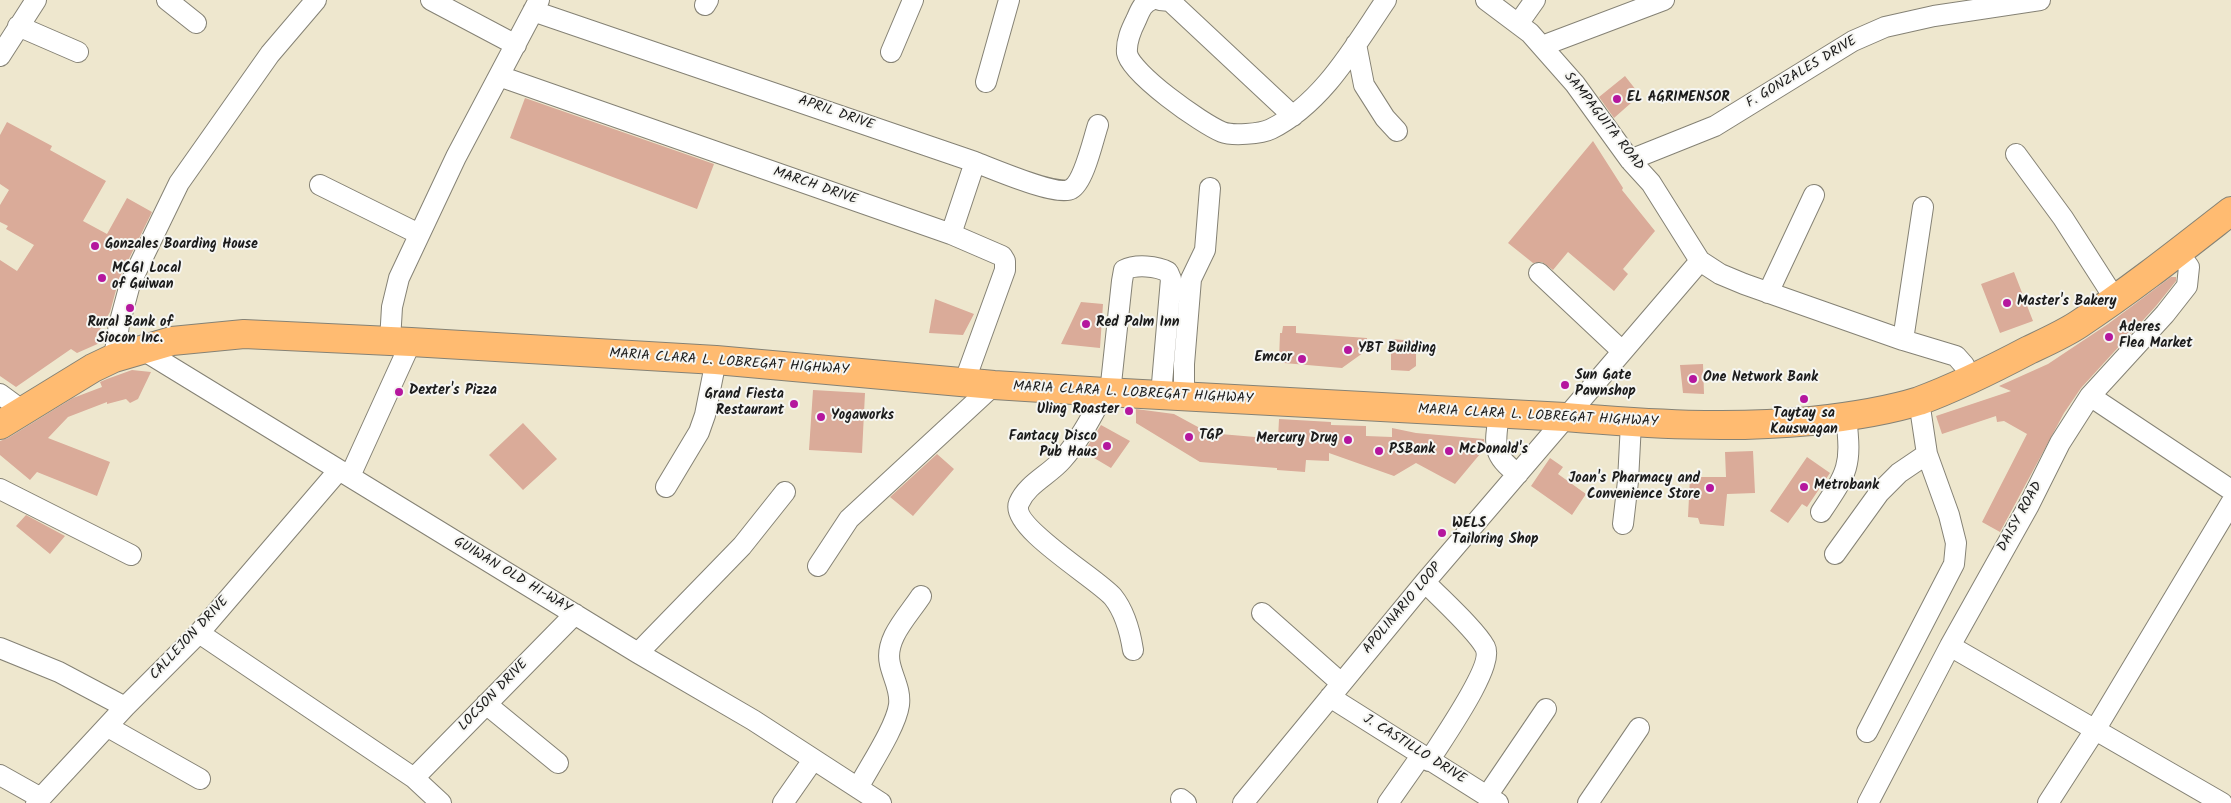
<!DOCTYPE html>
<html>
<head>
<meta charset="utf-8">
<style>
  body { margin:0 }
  canvas { display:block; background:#eee7ce }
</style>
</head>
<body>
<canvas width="2231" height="803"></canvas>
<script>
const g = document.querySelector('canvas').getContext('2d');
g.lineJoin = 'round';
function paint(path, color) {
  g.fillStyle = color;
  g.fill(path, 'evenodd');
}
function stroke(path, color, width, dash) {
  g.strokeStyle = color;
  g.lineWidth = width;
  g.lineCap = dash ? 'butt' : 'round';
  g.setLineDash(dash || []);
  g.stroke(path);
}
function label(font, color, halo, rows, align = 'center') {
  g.font = font + ' Kalam,sans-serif';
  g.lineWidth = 4;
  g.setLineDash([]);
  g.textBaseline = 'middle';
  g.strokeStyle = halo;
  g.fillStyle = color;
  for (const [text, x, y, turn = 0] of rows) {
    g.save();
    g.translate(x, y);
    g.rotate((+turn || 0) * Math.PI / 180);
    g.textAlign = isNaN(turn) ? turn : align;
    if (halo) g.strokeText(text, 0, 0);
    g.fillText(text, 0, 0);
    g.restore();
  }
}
const building = new Path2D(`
  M1625,76L1640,95L1614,118L1599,97Z
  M525,98L714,164L697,209L510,138Z
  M7,122L52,146L50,150L106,181L83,221L107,234L127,198L152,212L119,279L110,312L95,338L102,342L77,353L71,349L16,387L0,376V260L17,271L34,245L6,229L8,226L0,222V205L9,190L0,184V135Z
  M1593,141L1623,188L1622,190L1655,231L1623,269L1628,274L1614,291L1568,252L1553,270L1542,262L1533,263L1508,243Z
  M2014,272L2033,321L2000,333L1981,284Z
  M2171,277H2176V281L2156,306L2081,388L2064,413L2000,532L1982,522L2027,434L2004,421L1997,422L1996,416L1942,434L1936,416L2011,391L1999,386L2048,364L2108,324Z
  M935,299L974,314L963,335L929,333Z
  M1081,302L1103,304L1100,348L1061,344Z
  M1283,326H1296V333L1367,338V350L1342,368L1284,363L1279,360L1280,333H1282Z
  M1391,339L1416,341V366L1409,371L1391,370Z
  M1703,364L1704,394L1683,393L1680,365Z
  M132,370L151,372L138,399L130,403L126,399L107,404V402L68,417L48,438L110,462L97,496L37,472L30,480L0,455V441L8,438L73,398L102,387L100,382L107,379Z
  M813,390L865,393L862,453L809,450Z
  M1136,409L1174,414L1209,433L1278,439L1279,419L1331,422V425L1366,426V436L1392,437V428L1416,433L1484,439L1485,448L1455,484L1416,463L1394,476L1329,453V461L1306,460L1305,472L1277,470V468L1200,462L1136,423Z
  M523,423L557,459L523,490L489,455Z
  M1101,425L1130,441L1111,468L1084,452Z
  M1753,451L1755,493L1727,494L1724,526L1700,524L1698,518L1688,517L1690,477H1726L1725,452Z
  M937,454L954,469L913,516L890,497Z
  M1807,457L1830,473L1807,507L1802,504L1788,523L1770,511Z
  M1550,458L1563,467L1558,474L1586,494L1572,515L1531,486Z
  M26,515L65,536L50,554L16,526Z`);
const minor = new Path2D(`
  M167,0L196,23
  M431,0L516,45
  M1151,0C1142,4 1140,11 1136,20C1131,30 1126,41 1127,53C1130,73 1202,124 1222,132C1232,136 1261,134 1271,129C1323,103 1354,47 1386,0
  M1160,0L1170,1L1293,116
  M1486,0L1530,33L1575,84L1630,160L1651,183L1700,261L1720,274L1744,284L1903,340L1956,356L1964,365L1970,380
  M705,5L708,0
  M533,11L975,162C991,168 1058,197 1071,189C1084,182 1093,140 1098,125
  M1518,24L1535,0
  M18,26L78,52
  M1356,44L1364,85L1385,118L1397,131
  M1542,46L1664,0
  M891,52L913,0
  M0,56L36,0
  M499,76L951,234L1002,256L1005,261V270L964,383
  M986,82L1009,0
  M2016,154L2063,218L2115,299
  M1630,160L1715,126L1853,41L1885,27L1934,16L2040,0
  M320,185L419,234
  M951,234L975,162
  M1539,273L1622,351
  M1768,293L1814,195
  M1903,340L1923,207
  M390,341L392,307L399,278L456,157L539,0
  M143,350L638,653L753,720L881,803
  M114,358L119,325L130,284L179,183L270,54L316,0
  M1105,392C1092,416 1080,440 1062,460C1049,475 1027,484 1019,503C1009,527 1098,579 1113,597C1125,612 1130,631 1133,650
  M1110,393L1122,281L1124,270C1136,264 1157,266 1168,272L1171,279L1161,395
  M0,394L23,411
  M2090,396L2231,490
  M1184,397V364L1191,279L1205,250L1210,188
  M1499,414C1495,444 1491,455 1518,474
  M350,476L411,342
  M666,487L699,432L705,415L716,360
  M0,489L131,555
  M1821,512C1848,472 1852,466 1846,417
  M1623,524L1628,481L1631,423
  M1835,554L1879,493L1899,473L1927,454
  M818,566L849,519L994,385
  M1425,582C1440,598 1475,629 1485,647C1495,666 1441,741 1429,761
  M1262,613L1341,683
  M199,633L414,778L441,803
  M1950,646L2222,803
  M0,648L59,672L125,707
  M638,653L742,546L785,492
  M1330,697L1498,803
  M486,704L558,763
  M108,727L200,779
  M1867,732L1954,564L1956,543L1949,515L1927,454L1919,401
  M0,775L41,798
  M414,778L575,614
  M858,788C869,767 896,727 899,705C901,690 893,678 890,664C884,639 908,616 921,596
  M1487,796L1546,709
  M1181,799L1186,803
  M36,803L125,707L199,633L339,470
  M783,803L813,760
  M1243,803L1425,582L1700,261
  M1388,803L1421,756
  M1588,803L1639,728
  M1868,803L1950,646L2029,505L2060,443L2090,396L2165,314L2187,286L2189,267L2178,252
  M2048,803L2095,730L2231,503`);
const highway = new Path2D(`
  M0,425L93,368L114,358L172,341L244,334L411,342L716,360L994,385L1105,392L1565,417C1648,424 1729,429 1811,421C1847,417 1884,412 1919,401C1957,387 1993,369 2029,350C2046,342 2064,334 2079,324C2132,289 2181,250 2231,211`);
const markers = [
  [1617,99,5,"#b5179e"],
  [95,246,5,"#b5179e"],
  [102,278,5,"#b5179e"],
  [2007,303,5,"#b5179e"],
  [130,308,5,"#b5179e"],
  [1086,324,5,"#b5179e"],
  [2109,337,5,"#b5179e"],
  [1348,350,5,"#b5179e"],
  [1302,359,5,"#b5179e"],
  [1693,379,5,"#b5179e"],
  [1565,385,5,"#b5179e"],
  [399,392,5,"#b5179e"],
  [1804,399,5,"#b5179e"],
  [794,404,5,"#b5179e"],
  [1129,411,5,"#b5179e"],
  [821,417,5,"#b5179e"],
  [1189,437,5,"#b5179e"],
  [1348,440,5,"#b5179e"],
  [1107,446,5,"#b5179e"],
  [1379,451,5,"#b5179e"],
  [1449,451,5,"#b5179e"],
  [1804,487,5,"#b5179e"],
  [1710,488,5,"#b5179e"],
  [1442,533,5,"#b5179e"]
];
const streetNames = [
  ["F. GONZALES DRIVE",1802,73,-31],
  ["APRIL DRIVE",836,114,19],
  ["SAMPAGUITA ROAD",1603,122,52],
  ["MARCH DRIVE",815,187,19],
  ["MARIA CLARA L. LOBREGAT HIGHWAY",729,363,4],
  ["MARIA CLARA L. LOBREGAT HIGHWAY",1133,394,3],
  ["MARIA CLARA L. LOBREGAT HIGHWAY",1538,417,3],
  ["DAISY ROAD",2021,517,-61],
  ["GUIWAN OLD HI-WAY",512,576,31],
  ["APOLINARIO LOOP",1403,609,-50],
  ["CALLEJON DRIVE",190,639,-47],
  ["LOCSON DRIVE",494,696,-46],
  ["J. CASTILLO DRIVE",1414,750,32]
];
const poiNames = [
  ["EL AGRIMENSOR",1627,99],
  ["Gonzales Boarding House",105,246],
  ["MCGI Local",112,270],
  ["of Guiwan",112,286],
  ["Master's Bakery",2017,303],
  ["Rural Bank of",130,324,"center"],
  ["Siocon Inc.",130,340,"center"],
  ["Red Palm Inn",1096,324],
  ["Aderes",2119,329],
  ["Flea Market",2119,345],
  ["YBT Building",1358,350],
  ["Emcor",1292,359,"right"],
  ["Sun Gate",1575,377],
  ["Pawnshop",1575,393],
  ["One Network Bank",1703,379],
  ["Dexter's Pizza",409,392],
  ["Grand Fiesta",784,396,"right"],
  ["Restaurant",784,412,"right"],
  ["Uling Roaster",1119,411,"right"],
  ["Taytay sa",1804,415,"center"],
  ["Kauswagan",1804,431,"center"],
  ["Yogaworks",831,417],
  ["TGP",1199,437],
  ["Fantacy Disco",1097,438,"right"],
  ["Pub Haus",1097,454,"right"],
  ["Mercury Drug",1338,440,"right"],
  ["PSBank",1389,451],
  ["McDonald's",1459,451],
  ["Joan's Pharmacy and",1700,480,"right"],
  ["Convenience Store",1700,496,"right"],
  ["Metrobank",1814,487],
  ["WELS",1452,525],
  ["Tailoring Shop",1452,541]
];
paint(building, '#daab99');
stroke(minor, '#858275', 22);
stroke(highway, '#858275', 30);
stroke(minor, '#fff', 20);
stroke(highway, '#ffbb71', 28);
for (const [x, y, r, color] of markers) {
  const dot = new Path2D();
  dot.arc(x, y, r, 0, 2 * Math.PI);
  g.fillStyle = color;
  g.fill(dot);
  stroke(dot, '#f6f6f2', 2);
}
label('14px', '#1c1c1c', '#f6f6f2', streetNames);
label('bold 14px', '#1c1c1c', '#f6f6f2', poiNames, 'left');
</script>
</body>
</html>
